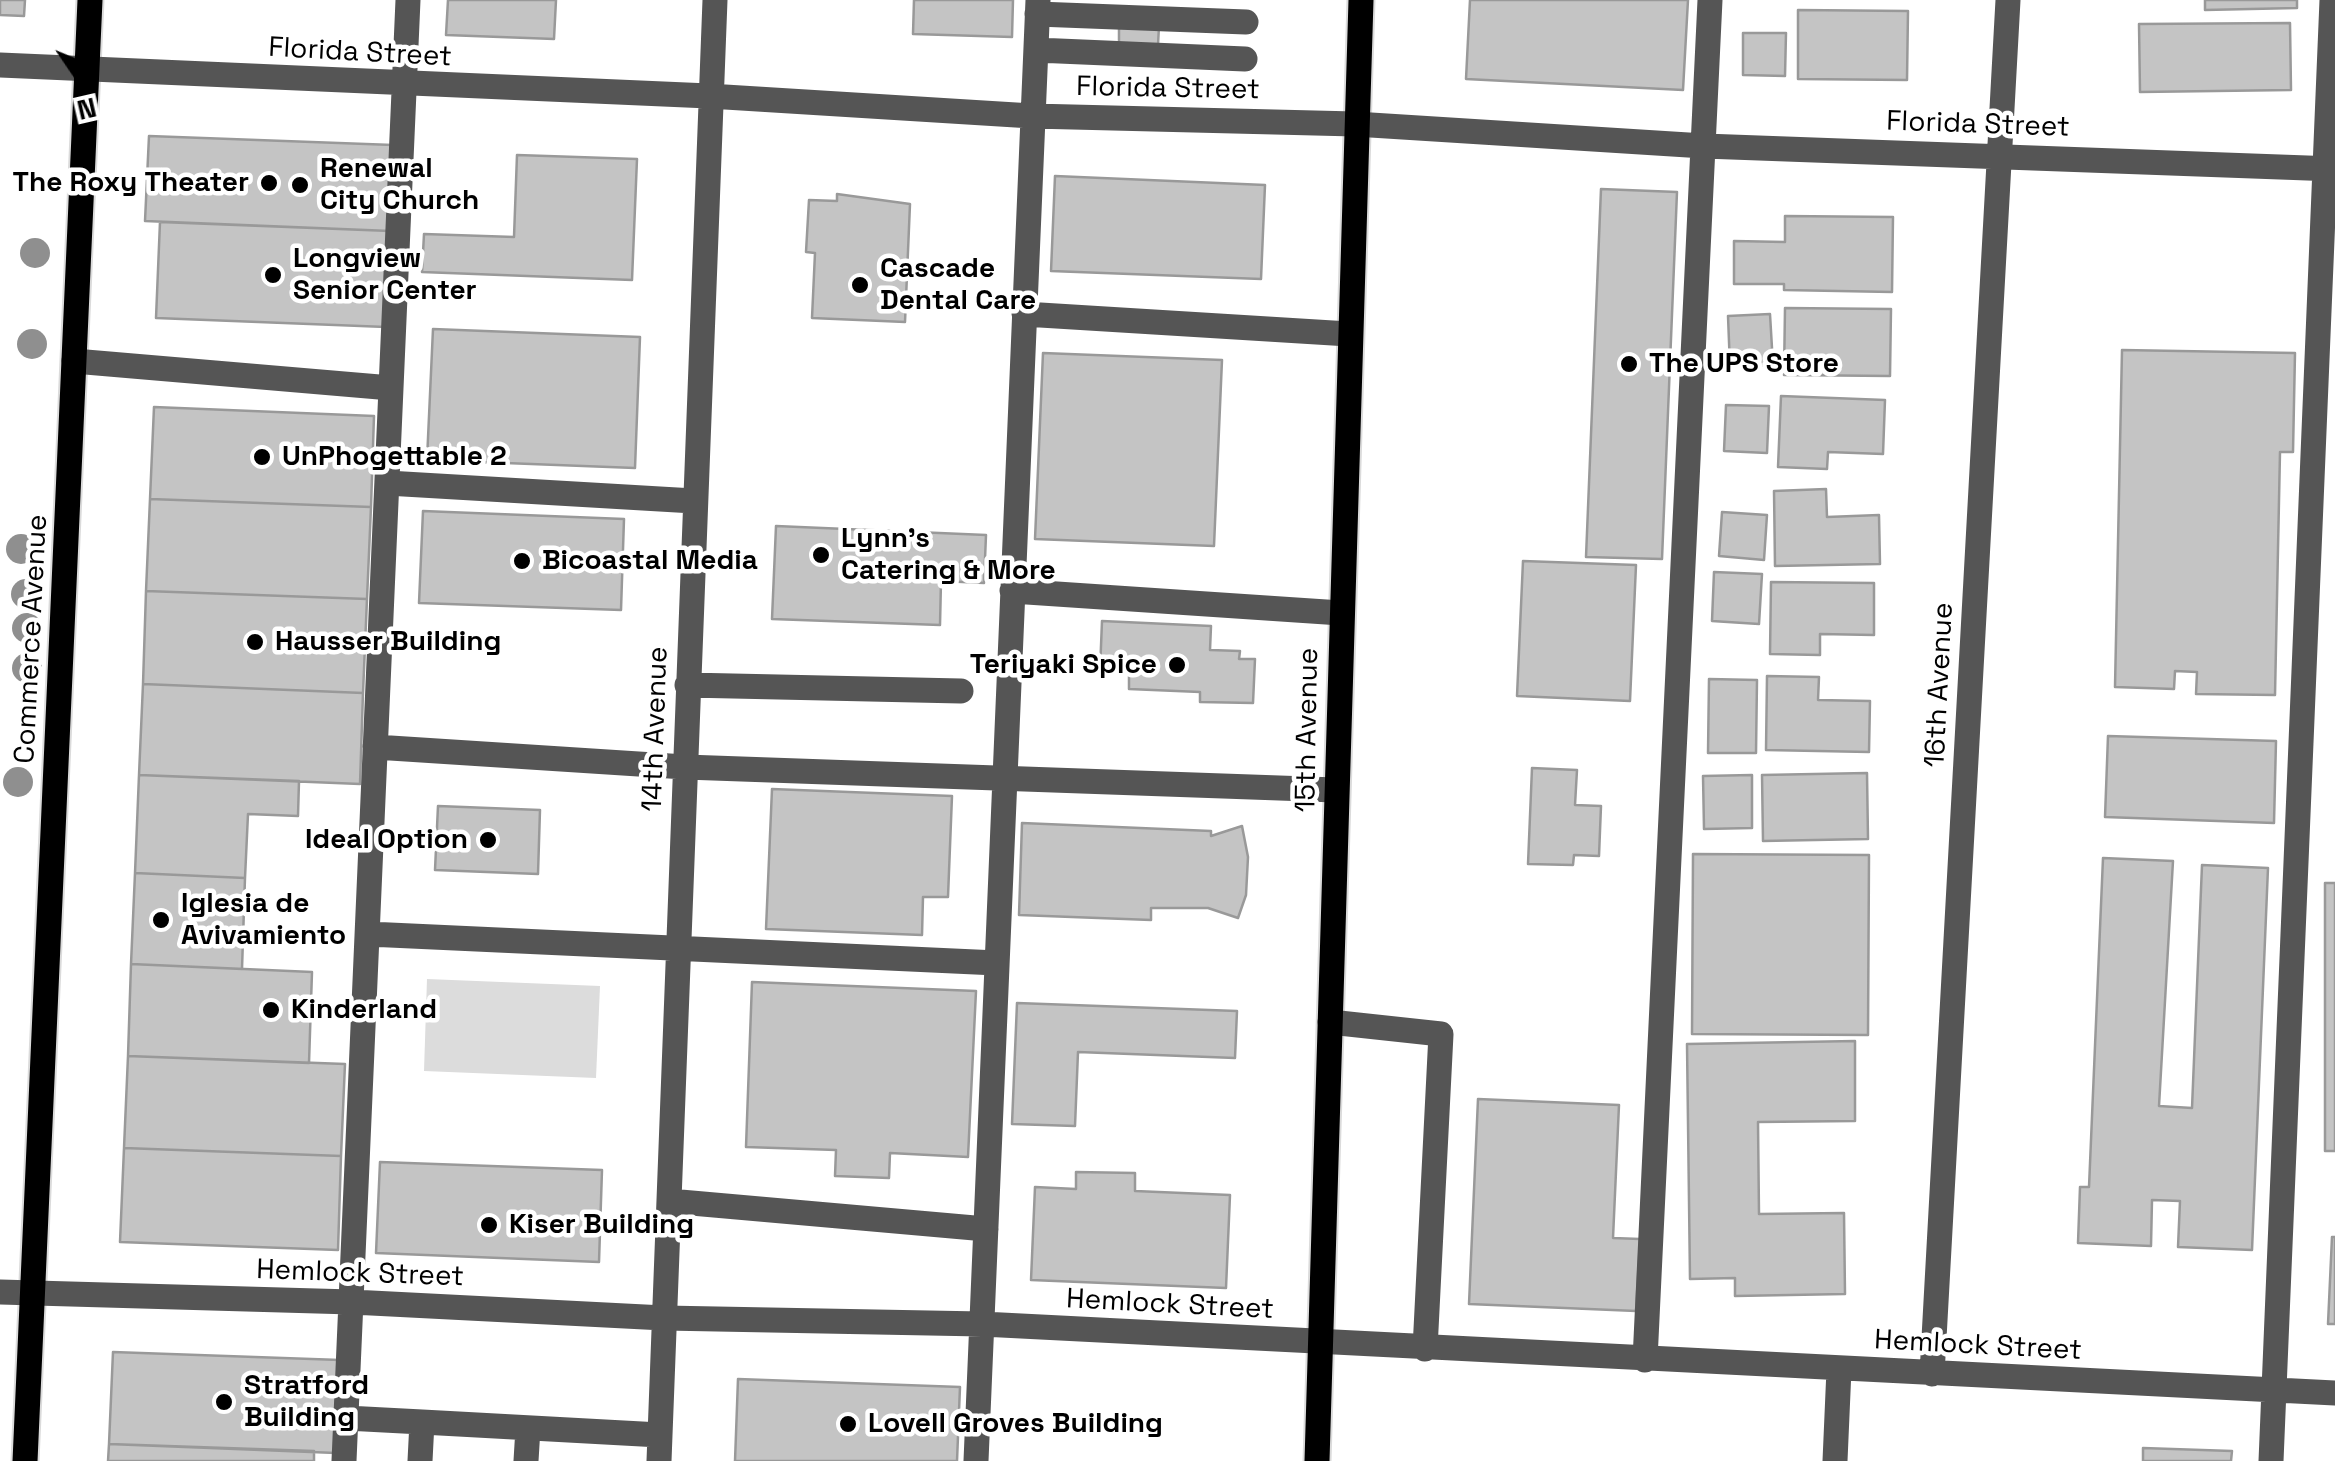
<!DOCTYPE html>
<html>
<head>
<meta charset="utf-8">
<style>
  body { margin:0 }
  #map { position:relative; width:2335px; height:1461px; overflow:hidden; background:#fff; font-family:"Space Grotesk",sans-serif }
  canvas { display:block }
  .north { position:absolute; left:30px; top:30px; width:100px; height:100px; -webkit-text-stroke:8px #fff; paint-order:stroke; rotate:167deg; font-size:28px; font-weight:700; line-height:40px; text-align:center; color:#000 }
  .north::after { content:''; display:block; margin:auto; width:35px; height:45px; background:#000; clip-path:polygon(50% 0,100% 100%,50% 72%,0 100%) }
</style>
</head>
<body>
<div id="map">
<canvas width="2335" height="1461"></canvas>
<div class="north">N</div>
</div>
<script>
const g = document.querySelector('canvas').getContext('2d');
g.lineJoin = 'round';
function paint(path, color) {
  g.fillStyle = color;
  g.fill(path, 'evenodd');
}
function stroke(path, color, width, dash) {
  g.strokeStyle = color;
  g.lineWidth = width;
  g.lineCap = dash ? 'butt' : 'round';
  g.setLineDash(dash || []);
  g.stroke(path);
}
function label(font, color, halo, rows, align = 'center') {
  g.font = font + ' "Space Grotesk",sans-serif';
  g.lineWidth = 9;
  g.setLineDash([]);
  g.textBaseline = 'middle';
  g.strokeStyle = halo;
  g.fillStyle = color;
  for (const [text, x, y, turn = 0] of rows) {
    g.save();
    g.translate(x, y);
    g.rotate((+turn || 0) * Math.PI / 180);
    g.textAlign = isNaN(turn) ? turn : align;
    if (halo) g.strokeText(text, 0, 0);
    g.fillText(text, 0, 0);
    g.restore();
  }
}
const green = new Path2D(`
  M427,979L600,986L596,1078L424,1071Z`);
const building = new Path2D(`
  M0,0H25L24,16L0,15Z
  M448,0H556L554,39L446,35Z
  M914,0H1013L1012,37L913,34Z
  M1470,0H1688L1683,90L1466,79Z
  M2205,0H2297V8L2205,10Z
  M1798,10L1908,11L1907,80L1798,79Z
  M2290,23L2291,90L2140,92L2139,24Z
  M1119,25L1159,26L1158,45L1119,44Z
  M1743,33H1786L1785,76L1743,75Z
  M149,136L393,145L390,231L145,221Z
  M517,155L637,159L632,280L422,272L424,234L514,237Z
  M1055,176L1265,185L1261,279L1051,271Z
  M1601,189L1677,192L1662,559L1586,557Z
  M837,194L910,204L905,322L812,318L815,253L806,252L809,200L837,201Z
  M1785,216L1893,217L1892,292L1784,290V284H1734V241L1785,242Z
  M160,222L390,231L386,327L156,318Z
  M1785,308L1891,309L1890,376L1784,375Z
  M1770,314L1773,365L1730,367L1728,316Z
  M433,329L640,337L635,468L427,460Z
  M2122,350L2295,353L2293,452H2280L2275,695L2196,694L2197,672L2175,671L2174,689L2115,687Z
  M1043,353L1222,360L1214,546L1035,539Z
  M1781,396L1885,400L1883,454L1828,452L1827,469L1778,467Z
  M1726,405L1769,406L1767,453L1724,451Z
  M154,407L374,416L371,507L150,499Z
  M1826,489L1827,517L1879,515L1880,564L1775,566L1774,491Z
  M150,499L371,507L367,599L146,591Z
  M423,511L624,519L621,610L419,603Z
  M1722,512L1767,515L1764,560L1719,556Z
  M776,526L986,535L984,583L941,581L940,625L772,619Z
  M1523,561L1636,565L1630,701L1517,696Z
  M1714,572L1762,574L1759,624L1712,621Z
  M1771,582L1874,583V635L1820,634V655L1770,654Z
  M146,591L367,599L363,693L143,684Z
  M1102,621L1211,626L1210,650L1240,651L1239,659H1255L1253,703L1200,702V692L1129,689V673L1100,671Z
  M1767,676L1819,677L1818,700L1870,701L1869,752L1766,750Z
  M1709,679L1757,680L1756,753H1708Z
  M143,684L363,693L360,784L139,775Z
  M2108,736L2276,741L2274,823L2105,817Z
  M1532,768L1577,770L1575,805L1601,806L1599,856L1574,855L1573,865L1528,864Z
  M1867,773L1868,839L1763,841L1762,775Z
  M139,775L299,781L298,816L248,814L245,878L135,873Z
  M1752,775V828L1704,829L1703,776Z
  M772,789L952,796L948,897H923L922,935L766,929Z
  M438,806L540,810L538,874L435,870Z
  M1022,823L1211,831V836L1242,826L1248,857L1246,895L1238,918L1208,908H1151V920L1019,915Z
  M1693,854L1869,855L1868,1035L1692,1034Z
  M2103,858L2173,861L2159,1106L2192,1108L2202,865L2268,868L2252,1250L2178,1247L2180,1201L2152,1200L2151,1246L2078,1243L2080,1187H2089Z
  M135,873L245,878L242,969L131,964Z
  M2325,883H2335V1151H2325Z
  M131,964L312,972L309,1063L128,1056Z
  M752,982L976,991L968,1157L890,1153L889,1178L835,1176L836,1150L746,1147Z
  M1017,1003L1237,1011L1235,1058L1078,1052L1075,1126L1012,1124Z
  M1855,1041V1121L1758,1122L1759,1214L1844,1213L1845,1294L1735,1296V1278L1690,1279L1687,1044Z
  M128,1056L345,1064L341,1156L124,1148Z
  M1478,1099L1619,1105L1613,1238L1640,1239L1636,1311L1469,1304Z
  M124,1148L341,1156L338,1250L120,1242Z
  M380,1162L602,1170L599,1262L376,1253Z
  M1076,1172L1135,1173V1191L1230,1195L1226,1288L1031,1280L1035,1187L1076,1189Z
  M2332,1237H2335V1324H2328Z
  M113,1352L340,1360L336,1453L109,1444Z
  M738,1379L960,1387L957,1461H735Z
  M109,1444L314,1451V1461H108Z
  M2143,1448L2232,1451L2231,1461H2143Z`);
const minor = new Path2D(`
  M1037,14L1246,22
  M1036,50L1245,59
  M0,65L709,96L1032,116L1355,124L1704,146L2335,169
  M1024,314L1349,334
  M74,361L391,388
  M387,483L694,501
  M1012,591L1341,613
  M687,685L961,691
  M375,747L685,767L1336,790
  M368,934L997,963
  M1330,1022L1441,1034L1425,1349
  M669,1201L986,1229
  M0,1292L352,1302L664,1318L982,1324L2335,1393
  M1645,1360L1710,0
  M1932,1374L2008,0
  M346,1418L422,1422
  M344,1461L408,0
  M420,1461L422,1422L660,1435
  M526,1461L528,1428
  M659,1461L715,0
  M976,1461L1038,0
  M1835,1461L1839,1369
  M2271,1461L2332,0`);
const major = new Path2D(`
  M25,1461L90,0
  M1317,1461L1361,0`);
const trees = [
  [35,253],
  [32,344],
  [21,549],
  [26,594],
  [27,628],
  [27,668],
  [18,782]
];
const markers = [
  [269,183,10,"#000"],
  [300,185,10,"#000"],
  [273,275,10,"#000"],
  [860,285,10,"#000"],
  [1629,364,10,"#000"],
  [262,457,10,"#000"],
  [821,555,10,"#000"],
  [522,561,10,"#000"],
  [255,642,10,"#000"],
  [1177,665,10,"#000"],
  [488,840,10,"#000"],
  [161,920,10,"#000"],
  [271,1010,10,"#000"],
  [489,1225,10,"#000"],
  [224,1402,10,"#000"],
  [848,1424,10,"#000"]
];
const streetNames = [
  ["Florida Street",360,53,3],
  ["Florida Street",1168,89,1],
  ["Florida Street",1978,125,2],
  ["Commerce Avenue",32,639,-87],
  ["16th Avenue",1940,685,-87],
  ["14th Avenue",656,729,-88],
  ["15th Avenue",1308,730,-89],
  ["Hemlock Street",360,1274,2],
  ["Hemlock Street",1170,1305,3],
  ["Hemlock Street",1978,1346,3]
];
const poiNames = [
  ["Renewal",320,169],
  ["City Church",320,201],
  ["The Roxy Theater",249,183,"right"],
  ["Longview",293,259],
  ["Senior Center",293,291],
  ["Cascade",880,269],
  ["Dental Care",880,301],
  ["The UPS Store",1649,364],
  ["UnPhogettable 2",282,457],
  ["Lynn's",841,539],
  ["Catering & More",841,571],
  ["Bicoastal Media",542,561],
  ["Hausser Building",275,642],
  ["Teriyaki Spice",1157,665,"right"],
  ["Ideal Option",468,840,"right"],
  ["Iglesia de",181,904],
  ["Avivamiento",181,936],
  ["Kinderland",291,1010],
  ["Kiser Building",509,1225],
  ["Stratford",244,1386],
  ["Building",244,1418],
  ["Lovell Groves Building",868,1424]
];
paint(green, '#dcdcdc');
paint(building, '#c4c4c4');
stroke(building, '#999', 2.5);
stroke(major, '#dbdbdb', 29);
stroke(minor, '#555', 25);
stroke(major, '#000', 25);
g.fillStyle = '#8f8f8f';
for (const [x, y] of trees) {
  g.beginPath();
  g.arc(x, y, 15, 0, 2 * Math.PI);
  g.fill();
}
for (const [x, y, r, color] of markers) {
  const dot = new Path2D();
  dot.arc(x, y, r, 0, 2 * Math.PI);
  g.fillStyle = color;
  g.fill(dot);
  stroke(dot, '#fff', 4);
}
label('28px', '#000', '#fff', streetNames);
label('bold 28px', '#000', '#fff', poiNames, 'left');
</script>
</body>
</html>
